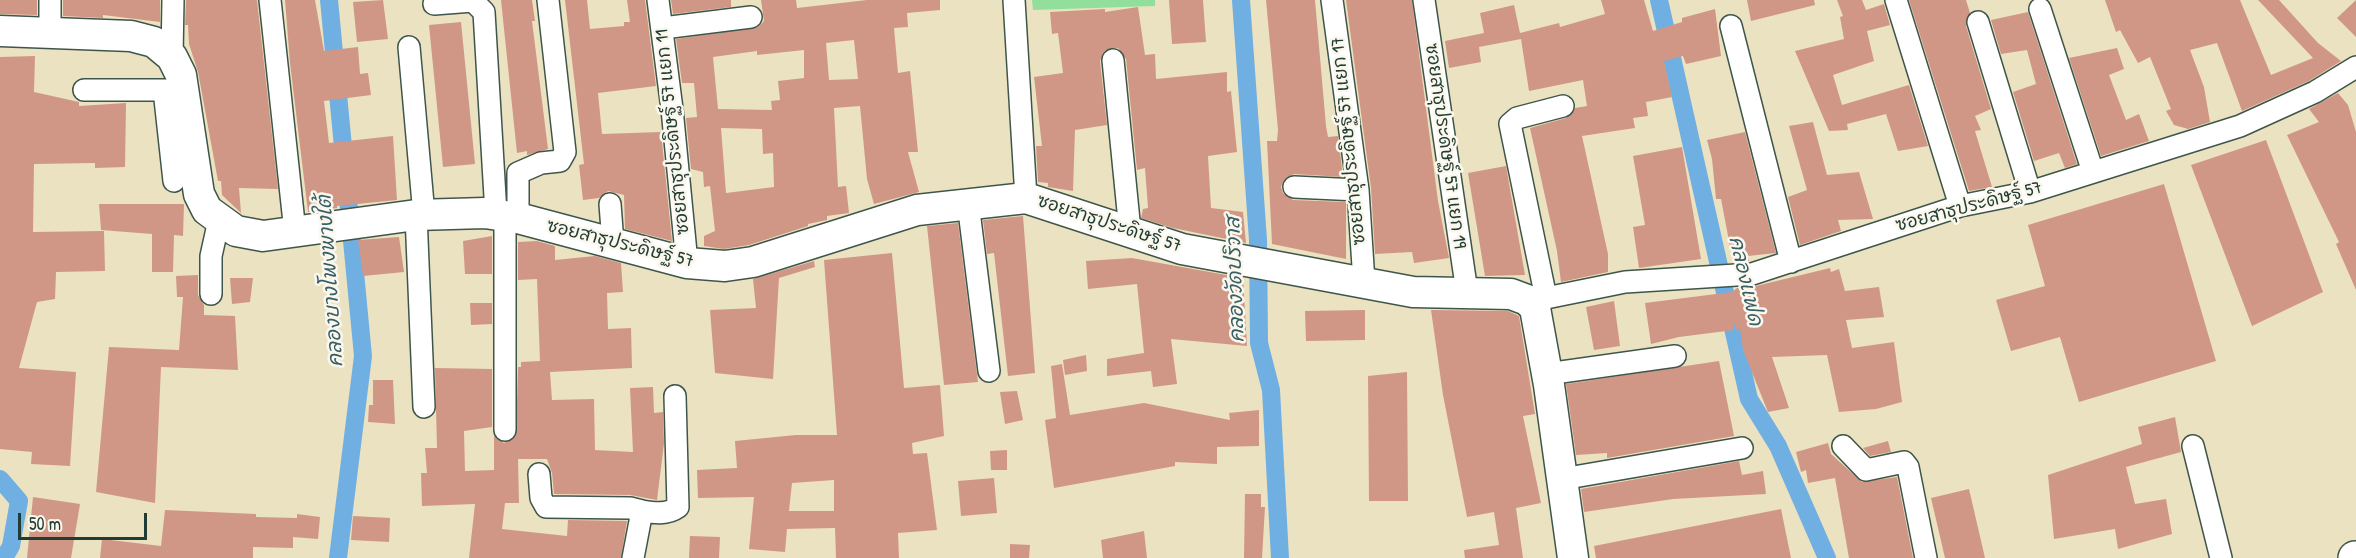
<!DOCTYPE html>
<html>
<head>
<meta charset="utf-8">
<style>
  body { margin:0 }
  #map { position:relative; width:2356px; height:558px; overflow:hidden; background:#ebe2c1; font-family:"Patrick Hand",sans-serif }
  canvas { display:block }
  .scale { position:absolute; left:18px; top:513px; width:129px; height:27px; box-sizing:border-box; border:3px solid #1f3d34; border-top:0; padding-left:8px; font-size:18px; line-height:21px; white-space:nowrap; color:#1f3d34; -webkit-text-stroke:4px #fbf7ec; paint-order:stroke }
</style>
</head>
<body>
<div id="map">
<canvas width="2356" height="558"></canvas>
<div class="scale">50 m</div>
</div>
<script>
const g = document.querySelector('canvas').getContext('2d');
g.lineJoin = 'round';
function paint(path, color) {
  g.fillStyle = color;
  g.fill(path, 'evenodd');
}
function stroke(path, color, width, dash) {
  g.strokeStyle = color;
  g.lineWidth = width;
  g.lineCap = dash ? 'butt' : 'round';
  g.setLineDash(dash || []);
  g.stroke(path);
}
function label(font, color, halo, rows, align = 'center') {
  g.font = font + ' "Patrick Hand","Playpen Sans Thai",sans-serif';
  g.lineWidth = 5;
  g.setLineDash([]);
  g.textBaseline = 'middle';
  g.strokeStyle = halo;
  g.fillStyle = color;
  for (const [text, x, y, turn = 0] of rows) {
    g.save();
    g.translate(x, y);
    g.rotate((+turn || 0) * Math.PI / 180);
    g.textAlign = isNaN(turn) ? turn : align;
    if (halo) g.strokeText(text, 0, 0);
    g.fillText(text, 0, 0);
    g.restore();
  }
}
const green = new Path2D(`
  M1032,0H1155V6L1033,10Z`);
const canal = new Path2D(`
  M329,0L363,356L338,558
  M1241,0L1258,240L1259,343L1271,390L1280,558
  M1659,0L1749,399L1778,446L1827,558
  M0,479L19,501L11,546L4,558`);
const building = new Path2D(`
  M0,0H37V15L0,14Z
  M63,0H160V22L103,15V18L63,16Z
  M186,0H257L278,189L239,188L241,213L222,195L221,181H218L198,72L189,44L188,25H185Z
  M285,0H315L324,51L358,47L360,74L368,73L371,95L324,101L329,143L393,136L397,200L337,206V208L308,212L290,63Z
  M383,0L388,39L357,42L353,2Z
  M501,0H532L535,21H532L548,149L527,155V151L517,153Z
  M565,0H587L590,29L624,26V22H630L627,0H645L656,86L598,93L602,134L661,132L672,241L625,229L624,195L608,191L599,198L583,200L579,165L584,164Z
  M671,0H731V7L673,14Z
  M761,0H796L797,8L867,0H940V10L907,13L908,27L894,28L898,73L910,71L918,152H908L919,192L874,204L867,179L860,106L834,108L838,187L846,186L849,213L827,216V220L808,224V226L749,245L724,249L704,246V236L715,231L710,186L704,187L703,172L691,169L686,118L697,117L694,83H682L676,39L758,27L764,21ZM854,40L858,79L829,80L826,43ZM804,50V78L778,81L780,100L771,101L772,110L718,109L713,57L757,51V55ZM721,128L762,129L763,154L773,153L774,187L726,193Z
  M1169,0H1203L1206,42L1172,44Z
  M1266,0H1315L1326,126L1328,137L1338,136L1343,177L1294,174L1284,180L1281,187L1283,193L1293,200L1346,202V259L1272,244L1267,141H1277L1278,130Z
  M1346,0H1412L1438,201L1449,258L1414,263L1412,252L1375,254L1371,188Z
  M1601,0H1644L1653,31L1682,22V18L1715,9L1721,56L1686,64L1683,56L1664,61L1672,97L1646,102L1648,116L1633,118L1635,128L1582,136L1608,254V272L1561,282L1557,251L1530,128L1566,118L1575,108L1587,106L1583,80L1529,91L1521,39L1479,47L1481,62L1449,68L1445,41L1484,33L1480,13L1514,5L1520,33L1559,23L1560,27L1605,14Z
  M1747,0H1814L1815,5L1751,21Z
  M1837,0H1862L1866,10L1884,4L1890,25L1867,31L1874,61L1833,75L1842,105L1909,85L1928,146L1898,151L1886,114L1847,124L1848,130L1829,131L1795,51L1844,39L1840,17L1843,16Z
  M1909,0H1966L1970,13L1966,26L1991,109L1975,116L1981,130L1975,131L1992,187L1969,191Z
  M2105,0H2240L2271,75L2313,58L2258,0H2279L2318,43L2341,61L2309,81L2242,111L2217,43L2190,50L2204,87L2210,122L2188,129L2174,125L2166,111L2171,109L2150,57L2138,63L2120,30L2116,32Z
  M2356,0V37L2337,18Z
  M1138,7L1145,55L1155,54L1156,79L1227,72V92L1231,91L1237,152L1208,156L1211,208L1243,212L1246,243L1173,228L1141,218L1143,209L1148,208L1145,168L1137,170L1126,59L1118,48L1105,50L1100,61L1107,125L1075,130L1073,191L1048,187V183L1038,182L1036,146H1042L1034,77L1063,73L1058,33L1052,34L1050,12L1105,9V12Z
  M2028,12L2077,164L2065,168L2059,153L2034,161L2013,92L2036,84L2027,50L2001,54L1991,20Z
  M461,22L475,164L443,167L429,25Z
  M2117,48L2124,69L2109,75L2126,120L2139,114L2149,141L2101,156L2069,58Z
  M35,56L34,92L79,102V106L126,103L125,167L95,168V163L34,164L33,232L104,231L105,271L56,272L55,299L37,302L19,368L76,372L70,466L31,464L32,452L0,449V57Z
  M2338,93L2348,105L2356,132V290L2336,244L2339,242L2287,135L2319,122L2309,109Z
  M1813,122L1827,175L1859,172L1873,219L1838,220L1841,231L1800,245L1788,197L1807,190L1789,126Z
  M1745,132L1776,253L1748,256L1749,261L1733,262L1721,199H1716L1712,159L1707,140Z
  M2266,140L2323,292L2252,326L2191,165Z
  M1682,147L1701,259L1639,268L1633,227L1645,225L1633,156Z
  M1506,166L1525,275L1485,276L1468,173Z
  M2164,184L2216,361L2079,402L2060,337L2011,351L1996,300L2045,286L2028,225Z
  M99,204H184L183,236L174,235L173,272H152V234L101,230Z
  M1023,216L1035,373L1008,376L994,253L987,254L983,220Z
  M958,223L978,382L944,385L927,226Z
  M492,236V274H465L463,241Z
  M399,237L404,272L363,276L358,240Z
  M537,241L555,246V260L595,256L621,263L623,292L607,293L608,329L631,328L632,368L550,372L552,400L594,399L595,450L633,452L630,388L653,387L654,413L663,412L664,443L657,500L630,495L554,494L552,473L547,459H518L519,503H505L502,529L567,536L568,520L627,521L621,558H469L475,504L422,506L421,473H427L425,448H437L435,368L492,369V427L464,431L465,471L494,470V436L504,443L516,436L518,367H521V362L540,361L537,279L518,280V242Z
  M892,253L904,388L940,385L944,436L912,443L913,454L927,453L937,530L898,533L899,558H836L835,528L787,529L785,552L749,549L754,497L698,498L697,470L737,468L735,441L796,435H837L824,260ZM834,480V511H789L792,483Z
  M1132,258L1243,278L1247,346L1171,339L1177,384L1153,387L1151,371L1107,376V359L1144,353L1137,284L1088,289L1086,261Z
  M814,261L815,267L779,278L773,379L715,373L710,310L756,308L753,279Z
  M1830,268L1831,272L1839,269L1845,291L1879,287L1884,317L1846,320L1852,348L1894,342L1902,402L1876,409L1839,412L1827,355L1772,357L1789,408L1768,412L1743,350L1740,329H1736L1733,320L1734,330L1679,337L1651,344L1645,303L1732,292L1737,288L1756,286Z
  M198,275V295L204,305V315L235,316L238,370L161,367L155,503L96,492L109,347L179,350L183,297H177L176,276Z
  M230,278H253L250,302L232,304Z
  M1614,301L1620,346L1594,350L1586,307Z
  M470,303H492V324L471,325Z
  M1365,310V340L1306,341L1305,311Z
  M1431,310L1508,311L1519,316L1535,414L1523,416L1541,503L1516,508L1523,558H1465L1464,550L1499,545L1494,512L1467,517L1443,395Z
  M1086,355L1087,371L1065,375L1063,360Z
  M1719,361L1734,436L1607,458V453L1576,455L1566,384Z
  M1062,364L1070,415L1144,403L1230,420L1229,413L1259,410V446L1217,447V464L1175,462V466L1054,488L1045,420L1056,418L1051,366Z
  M1407,372L1408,501H1369L1368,376Z
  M373,380H393L395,424L368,422L369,405H373Z
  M1017,391L1023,420L1005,424L1000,392Z
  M2175,417L2181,452L2126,467L2135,504L2166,499L2172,534L2118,549L2115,529L2054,539L2048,475L2142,444L2138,427Z
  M1888,441L1891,452L1870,456L1863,448Z
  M1828,443L1831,454L1862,482L1897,477L1913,558H1849L1835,478L1808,483L1806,470L1801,472L1796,452Z
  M1007,450V470H991L990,451Z
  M1739,461L1742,475L1763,471L1766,494L1673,499L1584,512L1581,489Z
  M994,478L997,513L961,516L958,481Z
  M1969,489L1985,558H1945L1931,498Z
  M1245,494H1261V507H1265L1262,558H1244Z
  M33,497L80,504L71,558H27Z
  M1781,509L1791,558H1596L1594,546Z
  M165,510L256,514V517L297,518V514L320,517L318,539L293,537V548L253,547V558H100L102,539L161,546Z
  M353,516L390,518L389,542L351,540Z
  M1144,531L1147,558H1103L1101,540Z
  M690,536L720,537L719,558H689Z
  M1010,544L1030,545L1029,558H1010Z`);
const street = new Path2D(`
  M270,0L295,232
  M658,0L672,109L687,263
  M1014,0L1026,198
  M1332,0L1358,190L1364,282
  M1424,0L1467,292
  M1896,0L1960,206
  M434,4L473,1L484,12L496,214
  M2040,9L2093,172
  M1978,22L2030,192
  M1731,26L1791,262
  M663,28L751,17
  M50,32V0
  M409,47L424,215
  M172,57L173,0
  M1113,60L1130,231
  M84,90H164
  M174,181L164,90L184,91
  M1294,187L1358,190
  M968,203L989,371
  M610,204L613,243
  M416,215L424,407
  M505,215V430
  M518,218V173L541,163L560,161L565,152L548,0
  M211,294V256L219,220
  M1546,298L1510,124L1517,118L1563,106
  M1535,308L1546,298L1625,282L1752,274L1960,206L2030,192L2240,126L2315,92L2356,67
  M1547,374L1675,356
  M1843,446L1866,470L1904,462L1908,467L1926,558
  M2193,446L2221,558
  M539,474L541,498L546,507L630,508L642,511
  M1562,479L1742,448
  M633,558L642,511C654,513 667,515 678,507L675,396`);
const secondary = new Path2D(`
  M0,31L131,36L154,42L172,57L181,75L199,194L207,210L236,231L263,236L416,215L485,213L518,218L687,263L725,266L753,262L917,210L1026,198L1182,249L1413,292L1511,294L1527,300L1535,308L1549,385L1573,558`);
const primary = new Path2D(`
  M2355,558H2356`);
const streetNames = [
  ["ซอยสาธุประดิษฐ์ 57 แยก 11",673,132,-96],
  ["ซอยสาธุประดิษฐ์ 57 แยก 17",1349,141,-96],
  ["ซอยสาธุประดิษฐ์ 57 แยก 19",1445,146,82],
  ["ซอยสาธุประดิษฐ์ 57",1969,207,-15],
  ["ซอยสาธุประดิษฐ์ 57",1109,224,18],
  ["ซอยสาธุประดิษฐ์ 57",620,244,14]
];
const waterNames = [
  ["คลองวัดปริวาส",1236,280,-92],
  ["คลองบางโพงพางใต้",331,281,-94],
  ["คลองแฟด",1745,281,77]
];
paint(green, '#92df9c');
stroke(canal, '#6fafe2', 18);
paint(building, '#d19786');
stroke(street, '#3e5649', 24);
stroke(secondary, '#3e5649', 33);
stroke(primary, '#3e5649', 36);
stroke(street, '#fff', 21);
stroke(secondary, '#fff', 30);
stroke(primary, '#fff', 33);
label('18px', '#1f3d34', '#fbf7ec', streetNames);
label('italic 20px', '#375f68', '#fbf7ec', waterNames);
</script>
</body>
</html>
